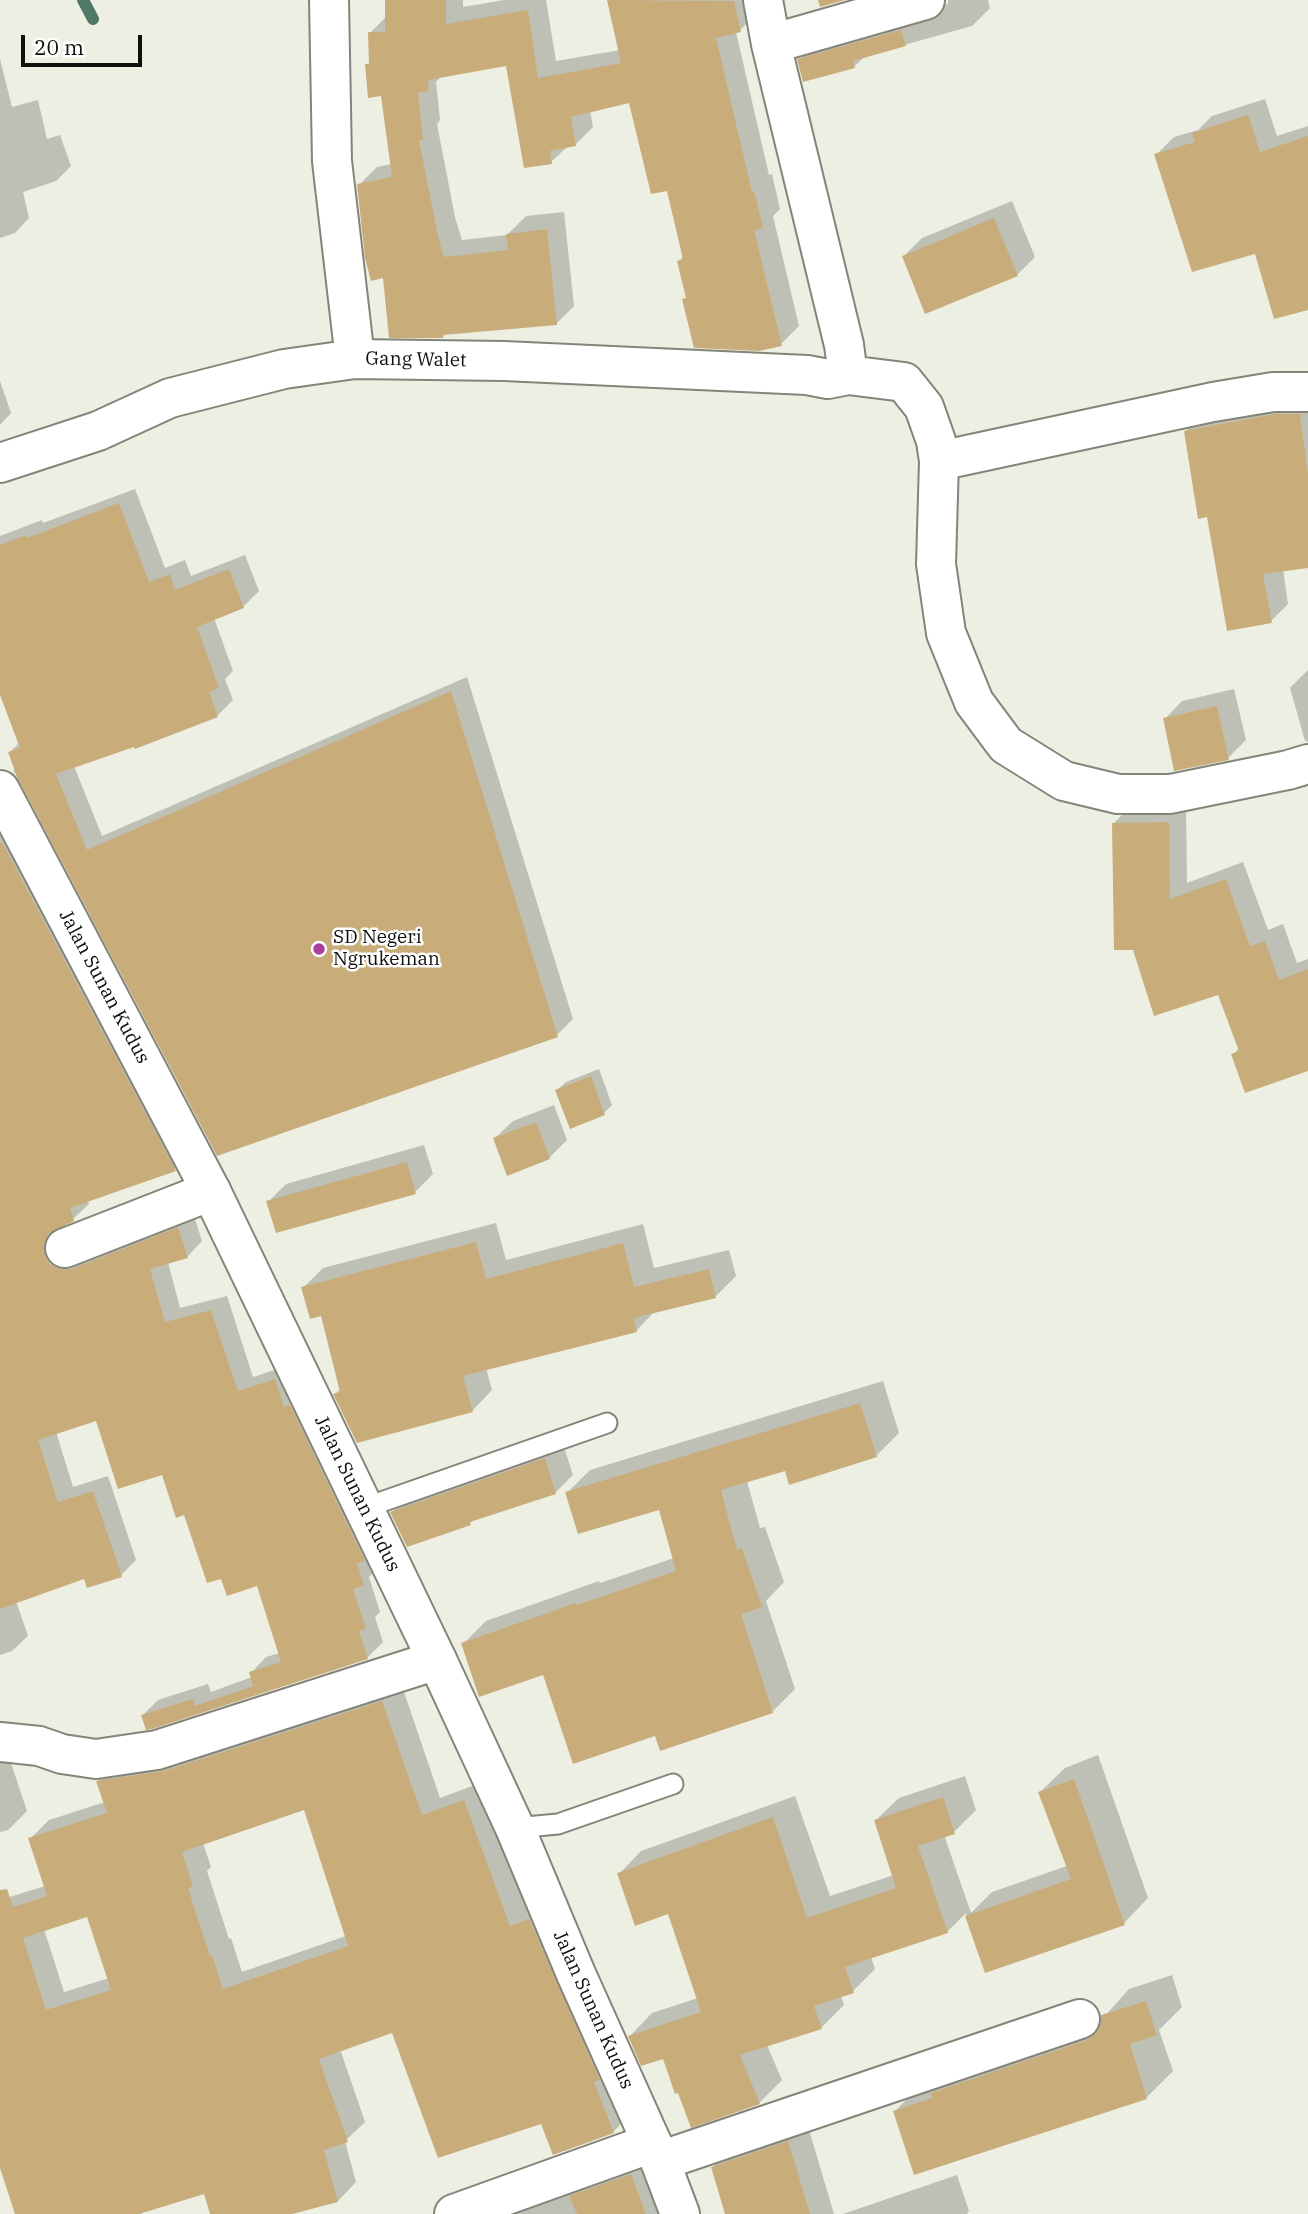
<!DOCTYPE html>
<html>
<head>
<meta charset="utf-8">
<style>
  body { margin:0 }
  #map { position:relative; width:1308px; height:2214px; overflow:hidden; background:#eeefe3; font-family:"IBM Plex Serif",serif }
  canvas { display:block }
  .scale { position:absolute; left:21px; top:35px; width:121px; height:32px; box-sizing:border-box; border:4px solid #0f0f0b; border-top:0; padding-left:9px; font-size:21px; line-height:24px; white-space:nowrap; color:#0f0f0b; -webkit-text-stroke:5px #fff; paint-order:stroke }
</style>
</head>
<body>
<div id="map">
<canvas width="1308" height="2214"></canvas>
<div class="scale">20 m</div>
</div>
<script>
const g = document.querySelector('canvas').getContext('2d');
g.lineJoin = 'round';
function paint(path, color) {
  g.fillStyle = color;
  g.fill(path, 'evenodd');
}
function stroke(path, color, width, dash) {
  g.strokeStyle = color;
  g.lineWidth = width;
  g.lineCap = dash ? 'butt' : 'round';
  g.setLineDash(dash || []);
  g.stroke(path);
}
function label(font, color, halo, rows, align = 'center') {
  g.font = font + ' "IBM Plex Serif",serif';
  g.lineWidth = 5;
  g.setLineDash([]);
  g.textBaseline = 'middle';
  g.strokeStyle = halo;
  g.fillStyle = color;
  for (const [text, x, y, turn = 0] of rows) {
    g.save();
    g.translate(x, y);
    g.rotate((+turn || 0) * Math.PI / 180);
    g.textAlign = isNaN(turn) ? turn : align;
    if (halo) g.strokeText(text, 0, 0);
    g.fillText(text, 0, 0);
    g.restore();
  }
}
const shadow = new Path2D(`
  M387,0H463V7L504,0H546L556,61L620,50L609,0H755L758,12L740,30L736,32L769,175L772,174L780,209L773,216L799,326L781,344L684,300L687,296L679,261L684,256L668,189L630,100L590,110L593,127L575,145L568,146L551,162L507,64L442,76L436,82L440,120L437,124L455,217L462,240L507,235L526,216L564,212L574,306L556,324L446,333L443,337L384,276L359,185L377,167L392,164L382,94L367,65L371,61L370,33L387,16Z
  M948,0H988L990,8L972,26L865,56L854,67L799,60L817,42L948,4Z
  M0,59L12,107L38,100L47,139L60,135L71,166L56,181L23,192L29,218L15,233L0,238Z
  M1265,99L1277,136L1308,126V308L1256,251L1156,155L1174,137L1198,130L1212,116Z
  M1012,201L1035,257L1017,275L904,256L922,238Z
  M0,381L11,413L0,425Z
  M1308,397V566L1283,569L1288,604L1271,621L1209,515L1186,431L1203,414Z
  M135,489L165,568L185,560L191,576L245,555L259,591L243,607L214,618L233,671L225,679L233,700L217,716L74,766L102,836L467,677L573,1019L557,1035L218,1154L21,779L13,771L16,769L10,752L20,742L0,690V536L42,520L43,523Z
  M1308,670V742L1305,741L1290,688Z
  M1234,689L1246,740L1228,758L1165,719L1182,701Z
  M0,793L190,1154L175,1169L88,1200L89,1204L73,1219L58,1227L60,1241L193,1213L202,1241L187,1257L168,1262L180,1308L227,1296L253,1377L290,1365L378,1568L369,1577L380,1612L375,1617L383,1642L367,1658L147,1727L143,1715L158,1700L208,1684L211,1692L252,1677L251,1673L266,1657L280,1653L258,1584L222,1576L163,1473L97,1419L56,1432L73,1487L108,1476L136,1560L121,1575L85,1577L16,1601L28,1636L12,1651L0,1655Z
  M1132,805H1186L1187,883L1243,862L1268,930L1283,924L1297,963L1308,959V1062L1233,1055L1239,1048L1219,992L1114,823Z
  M599,1069L612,1105L604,1113L557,1090L566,1082Z
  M554,1105L567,1140L549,1158L495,1138L513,1121Z
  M424,1145L433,1174L415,1192L268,1202L286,1184Z
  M496,1223L506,1260L643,1224L654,1268L729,1250L736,1276L715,1297L655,1311L636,1331L486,1368L492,1390L472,1411L335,1394L341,1388L322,1314L303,1288L323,1268Z
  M883,1381L899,1433L876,1456L786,1469L747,1481L760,1528L765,1527L784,1582L766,1601L795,1689L772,1712L656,1734L544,1672L463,1644L486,1621L599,1581L600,1583L674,1558L660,1508L567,1493L590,1470Z
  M562,1441L573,1475L555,1493L474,1519L470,1523L392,1512L410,1495Z
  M401,1683L440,1798L483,1782L632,2113L613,2132L542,2121L393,2031L340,2049L365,2122L345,2141L356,2182L338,2201L282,2214H211L206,2191L143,2211L142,2214H17L0,2163V1900L45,1886L30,1839L49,1820L105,1802L98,1781L117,1763ZM305,1808L346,1936L242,1972L231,1938L229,1939L207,1871L211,1867L203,1843ZM89,1915L109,1978L64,1992L44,1929Z
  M8,1754L27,1811L8,1830L0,1832V1757Z
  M1098,1755L1148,1898L1124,1923L986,1971L966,1913L947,1932L871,1957L875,1969L853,1991L841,1996L844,2005L821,2028L767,2045L782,2080L759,2103L664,2057L630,2036L652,2013L698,1998L669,1912L619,1874L641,1851L795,1796L830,1896L894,1875L876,1820L899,1798L965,1776L976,1810L954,1832L944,1835L971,1913L992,1892L1067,1866L1040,1792L1065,1768Z
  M1172,1975L1182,2007L1159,2030L1173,2071L1147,2097L895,2111L921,2085L959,2067L1103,2018L1129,1989Z
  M807,2123L834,2214H727L713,2167L732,2148Z
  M650,2156L671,2214H504Z
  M957,2175L969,2211L967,2214H843Z`);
const stream = new Path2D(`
  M83,0L93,19`);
const building = new Path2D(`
  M385,0H446V24L528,10L538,78L621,63L607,0L734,1L741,32L716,38L752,192L754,191L763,228L754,230L782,346L759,351L694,348L682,299L686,298L677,261L683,259L667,191L651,194L629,103L571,117L576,146L550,151L552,164L524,168L506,66L428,80L429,91L418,93L423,140H419L438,236L444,257L508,250L506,234L547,229L557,325L443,335V338H389L383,278L371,281L365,258L357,184L392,177L381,96L368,98L365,64H369L368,32H385Z
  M818,0H845L820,7Z
  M901,30L906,46L853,61L855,68L803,82L797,59Z
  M1248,115L1260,152L1308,136V310L1274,319L1255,254L1192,272L1154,154L1195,142L1192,133Z
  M994,218L1018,276L925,314L902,256Z
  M1275,414H1300L1308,474V568L1263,574L1272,623L1227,631L1207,517L1198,519L1184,431Z
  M119,503L149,582L170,574L175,590L229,569L244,608L197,627L219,688L209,692L218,717L135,749L134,747L56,774L87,850L451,691L558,1037L217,1156L17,777L8,752L20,748L0,695V545L26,535L27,538Z
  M1217,706L1229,760L1174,771L1163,718Z
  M1169,822L1170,899L1226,879L1250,946L1265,941L1279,980L1308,969V1071L1245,1093L1231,1054L1239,1051L1218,995L1154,1016L1133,950H1114L1112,823Z
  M2,842L176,1171L70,1208L74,1221L48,1234L44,1244L45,1257L51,1265L61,1269H72L178,1227L188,1258L150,1269L165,1322L211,1310L238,1391L275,1379L284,1407L290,1405L365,1561L357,1563L364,1585L353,1589L366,1629L359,1631L368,1659L152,1729L146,1730L141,1715L193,1699L195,1706L253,1686L249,1672L281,1662L257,1586L227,1596L221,1579L207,1583L184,1515L176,1518L162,1475L118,1489L96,1421L38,1440L58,1502L93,1491L122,1577L87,1588L84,1579L0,1609V843Z
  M591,1076L605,1115L570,1129L555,1090Z
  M536,1122L550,1159L507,1176L493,1138Z
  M407,1162L416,1194L276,1233L266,1201Z
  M476,1242L486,1279L623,1243L634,1287L709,1269L716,1298L634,1318L637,1332L463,1376L473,1412L357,1443L333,1394L340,1392L321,1316L310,1319L301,1287Z
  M860,1403L877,1457L789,1485L785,1471L721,1490L737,1550L742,1548L762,1607L741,1614L773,1713L660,1751L655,1736L573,1764L543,1675L479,1697L461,1643L576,1603L577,1605L676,1571L659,1510L578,1534L565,1492Z
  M545,1458L556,1494L470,1522L471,1525L407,1547L390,1512Z
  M382,1701L422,1815L464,1800L510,1926L529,1919L600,2080L594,2082L614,2133L553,2155L541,2124L438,2158L392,2033L319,2059L348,2142L324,2150L338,2202L292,2214H210L204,2194L139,2214H15L0,2168V1890L7,1889L13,1907L47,1896L28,1838L107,1813L96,1781L164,1771ZM304,1810L348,1946L223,1989L212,1955L210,1956L188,1888L193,1887L182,1852ZM87,1917L111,1990L46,2010L23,1938Z
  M1074,1779L1125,1925L985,1973L965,1916L1071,1879L1038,1792Z
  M943,1797L955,1834L918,1846L948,1933L845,1967L854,1993L814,2006L822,2029L740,2055L760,2104L691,2128L678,2093L675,2094L663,2059L641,2066L628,2036L701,2012L668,1914L635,1926L617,1873L773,1817L807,1918L896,1888L874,1820Z
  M1146,2001L1157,2035L1130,2044L1147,2099L914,2175L893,2111L932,2098L931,2093L1087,2040L1097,2033L1101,2024V2015Z
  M788,2141L810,2214H725L711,2167Z
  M631,2174L646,2214H577L569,2196Z`);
const lane = new Path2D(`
  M364,1508L607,1423
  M515,1828L558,1824L673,1784`);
const street = new Path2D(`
  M329,0L332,161L355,359
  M763,0L771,44L844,345L848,375
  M771,44L925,0
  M939,461L1213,402L1273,392H1308
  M0,463L98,431L170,398L284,369L355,359L504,361L807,375L828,379L848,375L904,382L924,407L936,441L939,461L936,564L946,633L974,702L1006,745L1064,781L1118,794H1170L1288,770L1308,764
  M65,1248L211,1191
  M0,1742L39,1746L62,1754L96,1759L157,1750L437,1660
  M660,2161L1080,2019
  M454,2214L652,2143`);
const secondary = new Path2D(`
  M0,790L211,1191L437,1660L515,1828L576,1974L660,2161L680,2214`);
const markers = [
  [319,949,7,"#a93e9f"]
];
const streetNames = [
  ["Gang Walet",416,360,1],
  ["Jalan Sunan Kudus",104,987,62],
  ["Jalan Sunan Kudus",357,1494,64],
  ["Jalan Sunan Kudus",593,2010,66]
];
const poiNames = [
  ["SD Negeri",333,938],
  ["Ngrukeman",333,960]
];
paint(shadow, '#0003');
stroke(stream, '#507a67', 12);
paint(building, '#c8ad7b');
stroke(lane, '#848479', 23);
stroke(street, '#848479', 42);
stroke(secondary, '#848479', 42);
stroke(lane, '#fff', 19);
stroke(street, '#fff', 38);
stroke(secondary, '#fff', 38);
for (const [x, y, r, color] of markers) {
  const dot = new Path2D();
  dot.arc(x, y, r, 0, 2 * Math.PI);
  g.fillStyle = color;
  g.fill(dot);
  stroke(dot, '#fff', 2.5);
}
label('19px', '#0f0f0b', '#fff', streetNames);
label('19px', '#0f0f0b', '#fff', poiNames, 'left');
</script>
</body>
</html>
